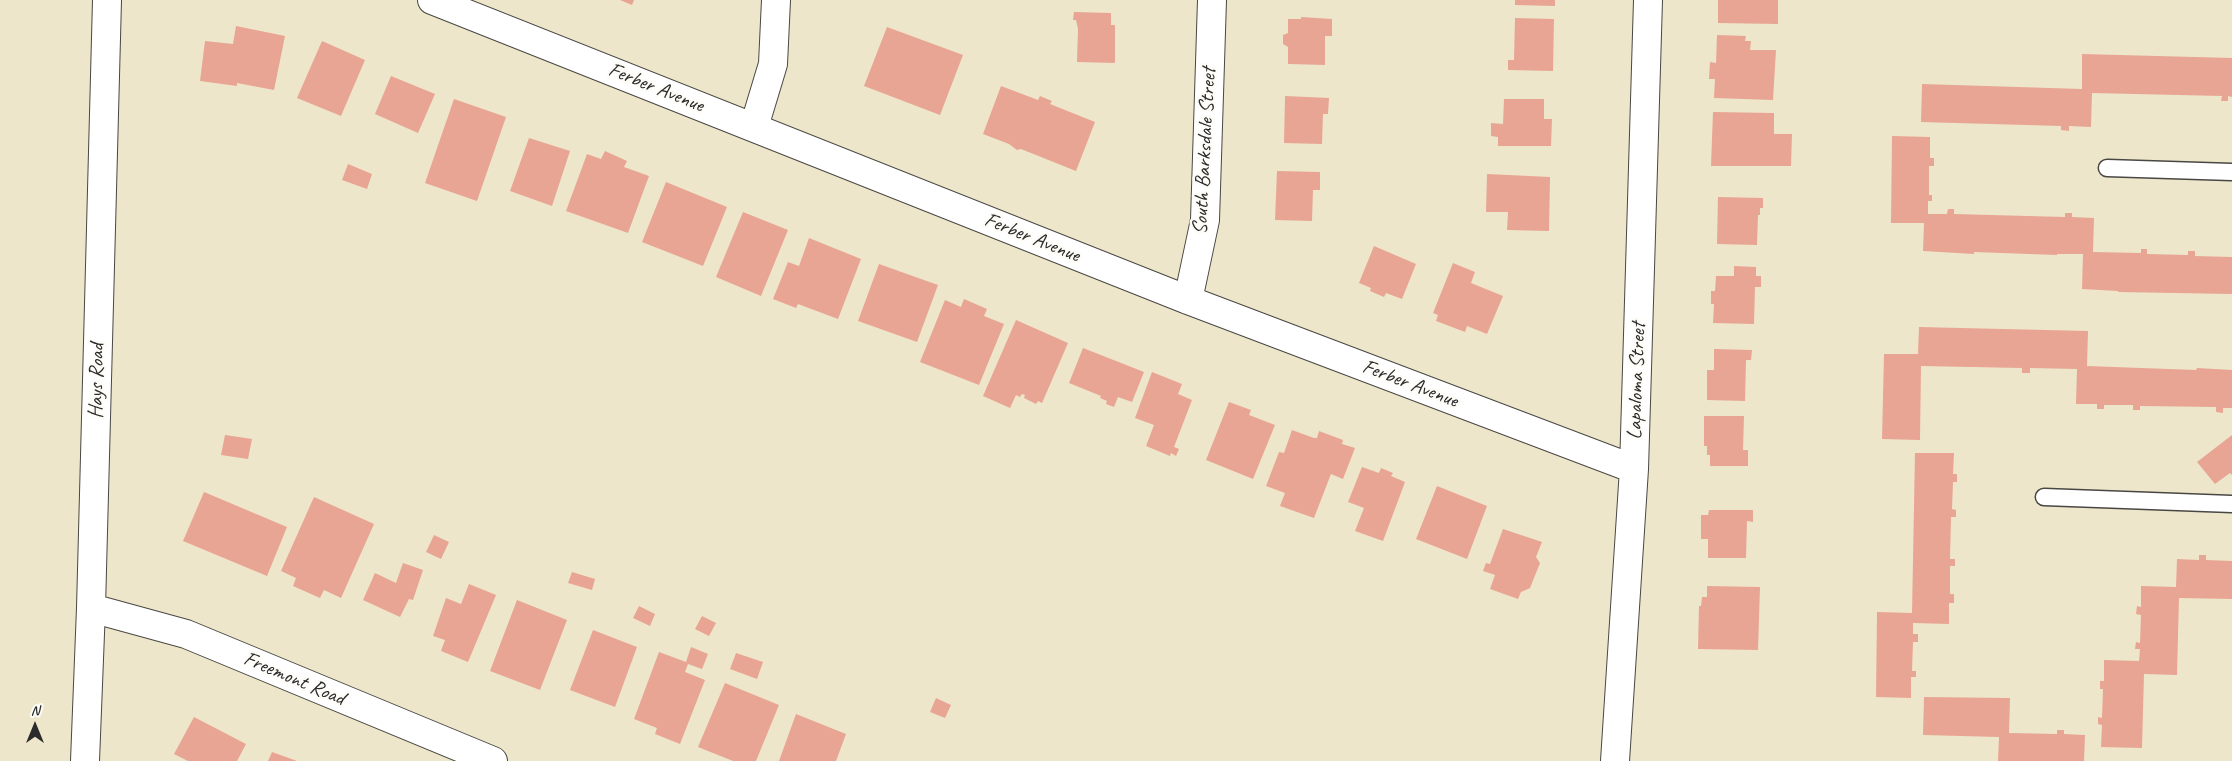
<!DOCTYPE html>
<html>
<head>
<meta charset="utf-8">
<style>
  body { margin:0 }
  #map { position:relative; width:2232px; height:761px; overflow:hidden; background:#eee6ca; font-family:Caveat,sans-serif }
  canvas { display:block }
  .north { position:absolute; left:10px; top:701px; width:50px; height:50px; -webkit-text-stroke:4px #fdfcf7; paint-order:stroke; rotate:0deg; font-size:14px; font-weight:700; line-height:20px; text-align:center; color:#2b2b2b }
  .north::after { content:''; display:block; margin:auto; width:18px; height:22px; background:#2b2b2b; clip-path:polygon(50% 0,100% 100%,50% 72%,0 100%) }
</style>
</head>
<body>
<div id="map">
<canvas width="2232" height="761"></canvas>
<div class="north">N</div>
</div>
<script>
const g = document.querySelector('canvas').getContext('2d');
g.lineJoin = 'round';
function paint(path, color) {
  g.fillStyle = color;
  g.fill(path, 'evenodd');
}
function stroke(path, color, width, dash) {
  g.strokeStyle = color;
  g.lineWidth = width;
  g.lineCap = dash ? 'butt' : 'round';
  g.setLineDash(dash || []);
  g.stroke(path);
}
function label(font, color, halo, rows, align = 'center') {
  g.font = font + ' Caveat,sans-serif';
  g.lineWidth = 5;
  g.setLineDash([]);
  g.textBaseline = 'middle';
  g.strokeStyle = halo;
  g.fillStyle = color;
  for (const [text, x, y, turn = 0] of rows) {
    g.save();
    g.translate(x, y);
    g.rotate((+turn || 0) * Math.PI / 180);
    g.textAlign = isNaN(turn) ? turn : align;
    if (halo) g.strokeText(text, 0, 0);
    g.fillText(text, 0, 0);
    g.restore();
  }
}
const building = new Path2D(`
  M620,0H634L632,5Z
  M1515,0H1555V6L1515,5Z
  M1718,0H1778V24L1718,23Z
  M1074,12L1111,13V25H1115V63L1077,62L1078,29L1076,20H1073Z
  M1301,17L1332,19V36H1325V65L1288,64V47L1283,44V35L1288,33V19H1301Z
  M1515,18L1554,19L1553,71L1508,70V60H1514Z
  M236,26L285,36L274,90L237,83V86L200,81L205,41L233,44Z
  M887,27L963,55L940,115L864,86Z
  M1717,35L1746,36L1745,41H1751L1750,50H1776L1773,100L1714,98L1715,79H1709L1710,62L1716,63Z
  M322,41L365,60L341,116L297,98Z
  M2082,54L2232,58V97L2228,96V101H2221L2222,96L2092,93L2091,127L2069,126V131L2061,130V126L1921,122L1922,84L2082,89Z
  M391,76L435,94L418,133L375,114Z
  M1001,86L1038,100L1040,96L1052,101L1050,104L1095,122L1076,171L1021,149L1017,150L1009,144L983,134Z
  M1285,96L1329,98L1328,114H1323L1322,144L1284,143Z
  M454,99L506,117L477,201L425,183Z
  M1504,99H1544V119H1552L1551,146H1498V137L1491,136V123L1503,124Z
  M1713,112L1774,113V134H1792L1791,166H1711Z
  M1892,136L1930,137V158H1934V166H1929V195H1932V201H1928V214H1947L1948,209H1954V214L2065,217V213H2072V217L2094,218L2093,252L2141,253V249H2147V254L2188,255V251H2195V256L2232,257V294L2118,292V291L2082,289L2083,254H2057V255L1974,252V254L1923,251L1924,223H1891Z
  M529,138L570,151L552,206L510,191Z
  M605,151L627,161L624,167L649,176L628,233L566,211L587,154L601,159Z
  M348,164L372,174L367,189L342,180Z
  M1277,171L1320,172V190H1313L1312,221L1275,220Z
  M1487,174L1550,177L1549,231L1507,230L1508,212H1486Z
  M666,182L727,207L703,266L642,242Z
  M1718,197L1763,198V208H1760V215H1758L1757,245L1717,244Z
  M743,212L788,230L761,296L716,277Z
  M809,238L861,259L838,319L798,304L796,308L773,299L788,262L799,266Z
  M1374,246L1416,264L1402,299L1386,293L1384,297L1370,291L1371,288L1359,283Z
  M1453,263L1475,272L1471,283L1503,296L1487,334L1467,326L1465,332L1436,321L1438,315L1433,313Z
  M879,264L938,285L917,342L858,321Z
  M1734,266L1756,267V276H1761V287H1755L1754,324L1713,323L1714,304H1711V291H1715L1716,276H1734Z
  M964,299L987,309L984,316L1004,324L979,385L920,362L945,300L961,307Z
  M1016,320L1068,343L1042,403L1038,401L1036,404L1024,398L1025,395L1022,394L1020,397L1016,395L1010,408L983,396Z
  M1919,327L2088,331L2087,366L2196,370L2197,368L2232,370V408H2223V413L2216,412V407L2140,406V410H2133V405H2104V409H2097V404H2076L2077,369L2030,368V373H2022V368L1921,366L1920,440L1882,439L1884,354H1918Z
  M1083,348L1144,372L1132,402L1118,397L1114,407L1106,404L1107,401L1100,398L1101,396L1069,383Z
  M1714,349L1752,350L1751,360H1746L1745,401L1707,400V370H1714Z
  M1152,372L1182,384L1178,394L1192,400L1174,447L1179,449L1176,456L1171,453L1170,456L1146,446L1154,425L1135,418Z
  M1229,402L1251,410L1249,415L1275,425L1253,479L1206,460Z
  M1704,416H1744L1743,450H1748V466H1710V455H1707V446H1704Z
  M1292,430L1314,438H1317L1319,431L1343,440L1342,444L1355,448L1343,479L1331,474L1314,518L1280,506L1285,493L1266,486L1279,452L1284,453Z
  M225,435L252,439L248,459L221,455Z
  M2232,435V475L2230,473L2215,484L2197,462Z
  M1915,453H1954L1953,474H1957V482H1953L1952,509L1956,510V517H1951L1950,559H1955V566H1950V594H1954V603H1949V624L1913,623V634H1918V642H1913L1912,671H1916V677H1911V698L1876,697L1877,612L1912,613Z
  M1362,467L1379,473L1381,468L1393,473L1391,476L1405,482L1383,541L1355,531L1364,508L1348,502Z
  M1437,486L1487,506L1467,559L1416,539Z
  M204,492L287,527L267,576L183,541Z
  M314,497L374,524L341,598L324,590L320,598L293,586L296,578L281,571Z
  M1709,510H1753V522L1747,521L1746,558H1708V539H1701V515H1708Z
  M1503,529L1542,542L1536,557L1540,563L1530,588L1521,592L1518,599L1490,589L1495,575L1483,571L1486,563L1490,564Z
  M434,535L449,542L441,559L426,552Z
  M2199,555H2206V560L2232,561V599L2179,598L2177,675L2144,674L2142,748L2101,747L2102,725L2098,724V717L2102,718L2103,689H2100V681H2104V660L2139,661L2140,649H2135L2136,642L2140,643L2141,615L2136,614L2137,606L2141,607V586L2176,587L2177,559L2199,560Z
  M403,563L423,570L413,600L409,599L400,617L363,600L375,573L396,583Z
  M572,572L595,579L592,590L568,583Z
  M469,584L496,595L468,662L441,651L445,640L433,636L446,598L461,604Z
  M1707,586L1760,587L1758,650L1698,649L1699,606H1701L1702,597H1707Z
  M517,600L567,620L540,690L490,671Z
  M639,606L655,614L650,626L633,618Z
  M702,616L716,623L709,636L695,629Z
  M593,630L637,647L615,707L570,690Z
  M691,647L708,654L702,669L688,664L685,672L705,680L680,744L655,734L657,728L634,719L659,652L686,662Z
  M736,653L763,662L757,679L730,669Z
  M725,683L779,705L756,761H733L698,747Z
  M1924,697L2010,698L2009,733L2057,734V730H2064V734L2085,735L2084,761H1998L1999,737L1923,735Z
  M936,698L951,705L945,718L930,712Z
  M796,714L846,734L836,761H779Z
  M194,717L246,744L237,761H188L174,754Z
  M272,752L297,761H268Z`);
const lane = new Path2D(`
  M2107,168L2232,172
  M2044,497L2232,504`);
const street = new Path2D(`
  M432,0L1188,300L1634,469
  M754,127L773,64L776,0
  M1188,300L1205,220L1212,0
  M91,608L186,634L493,761
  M85,761L91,608L107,0
  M1615,761L1634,469L1648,0`);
const streetNames = [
  ["Ferber Avenue",656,88,22],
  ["South Barksdale Street",1205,151,-87],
  ["Ferber Avenue",1032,238,22],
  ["Hays Road",97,381,-89],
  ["Lapaloma Street",1637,381,-88],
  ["Ferber Avenue",1410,384,21],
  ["Freemont Road",294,679,23]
];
paint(building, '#e8a594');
stroke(lane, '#484743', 19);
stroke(street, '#484743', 30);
stroke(lane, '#fff', 16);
stroke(street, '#fff', 28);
label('21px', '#2b2b2b', '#fdfcf7', streetNames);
</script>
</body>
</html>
